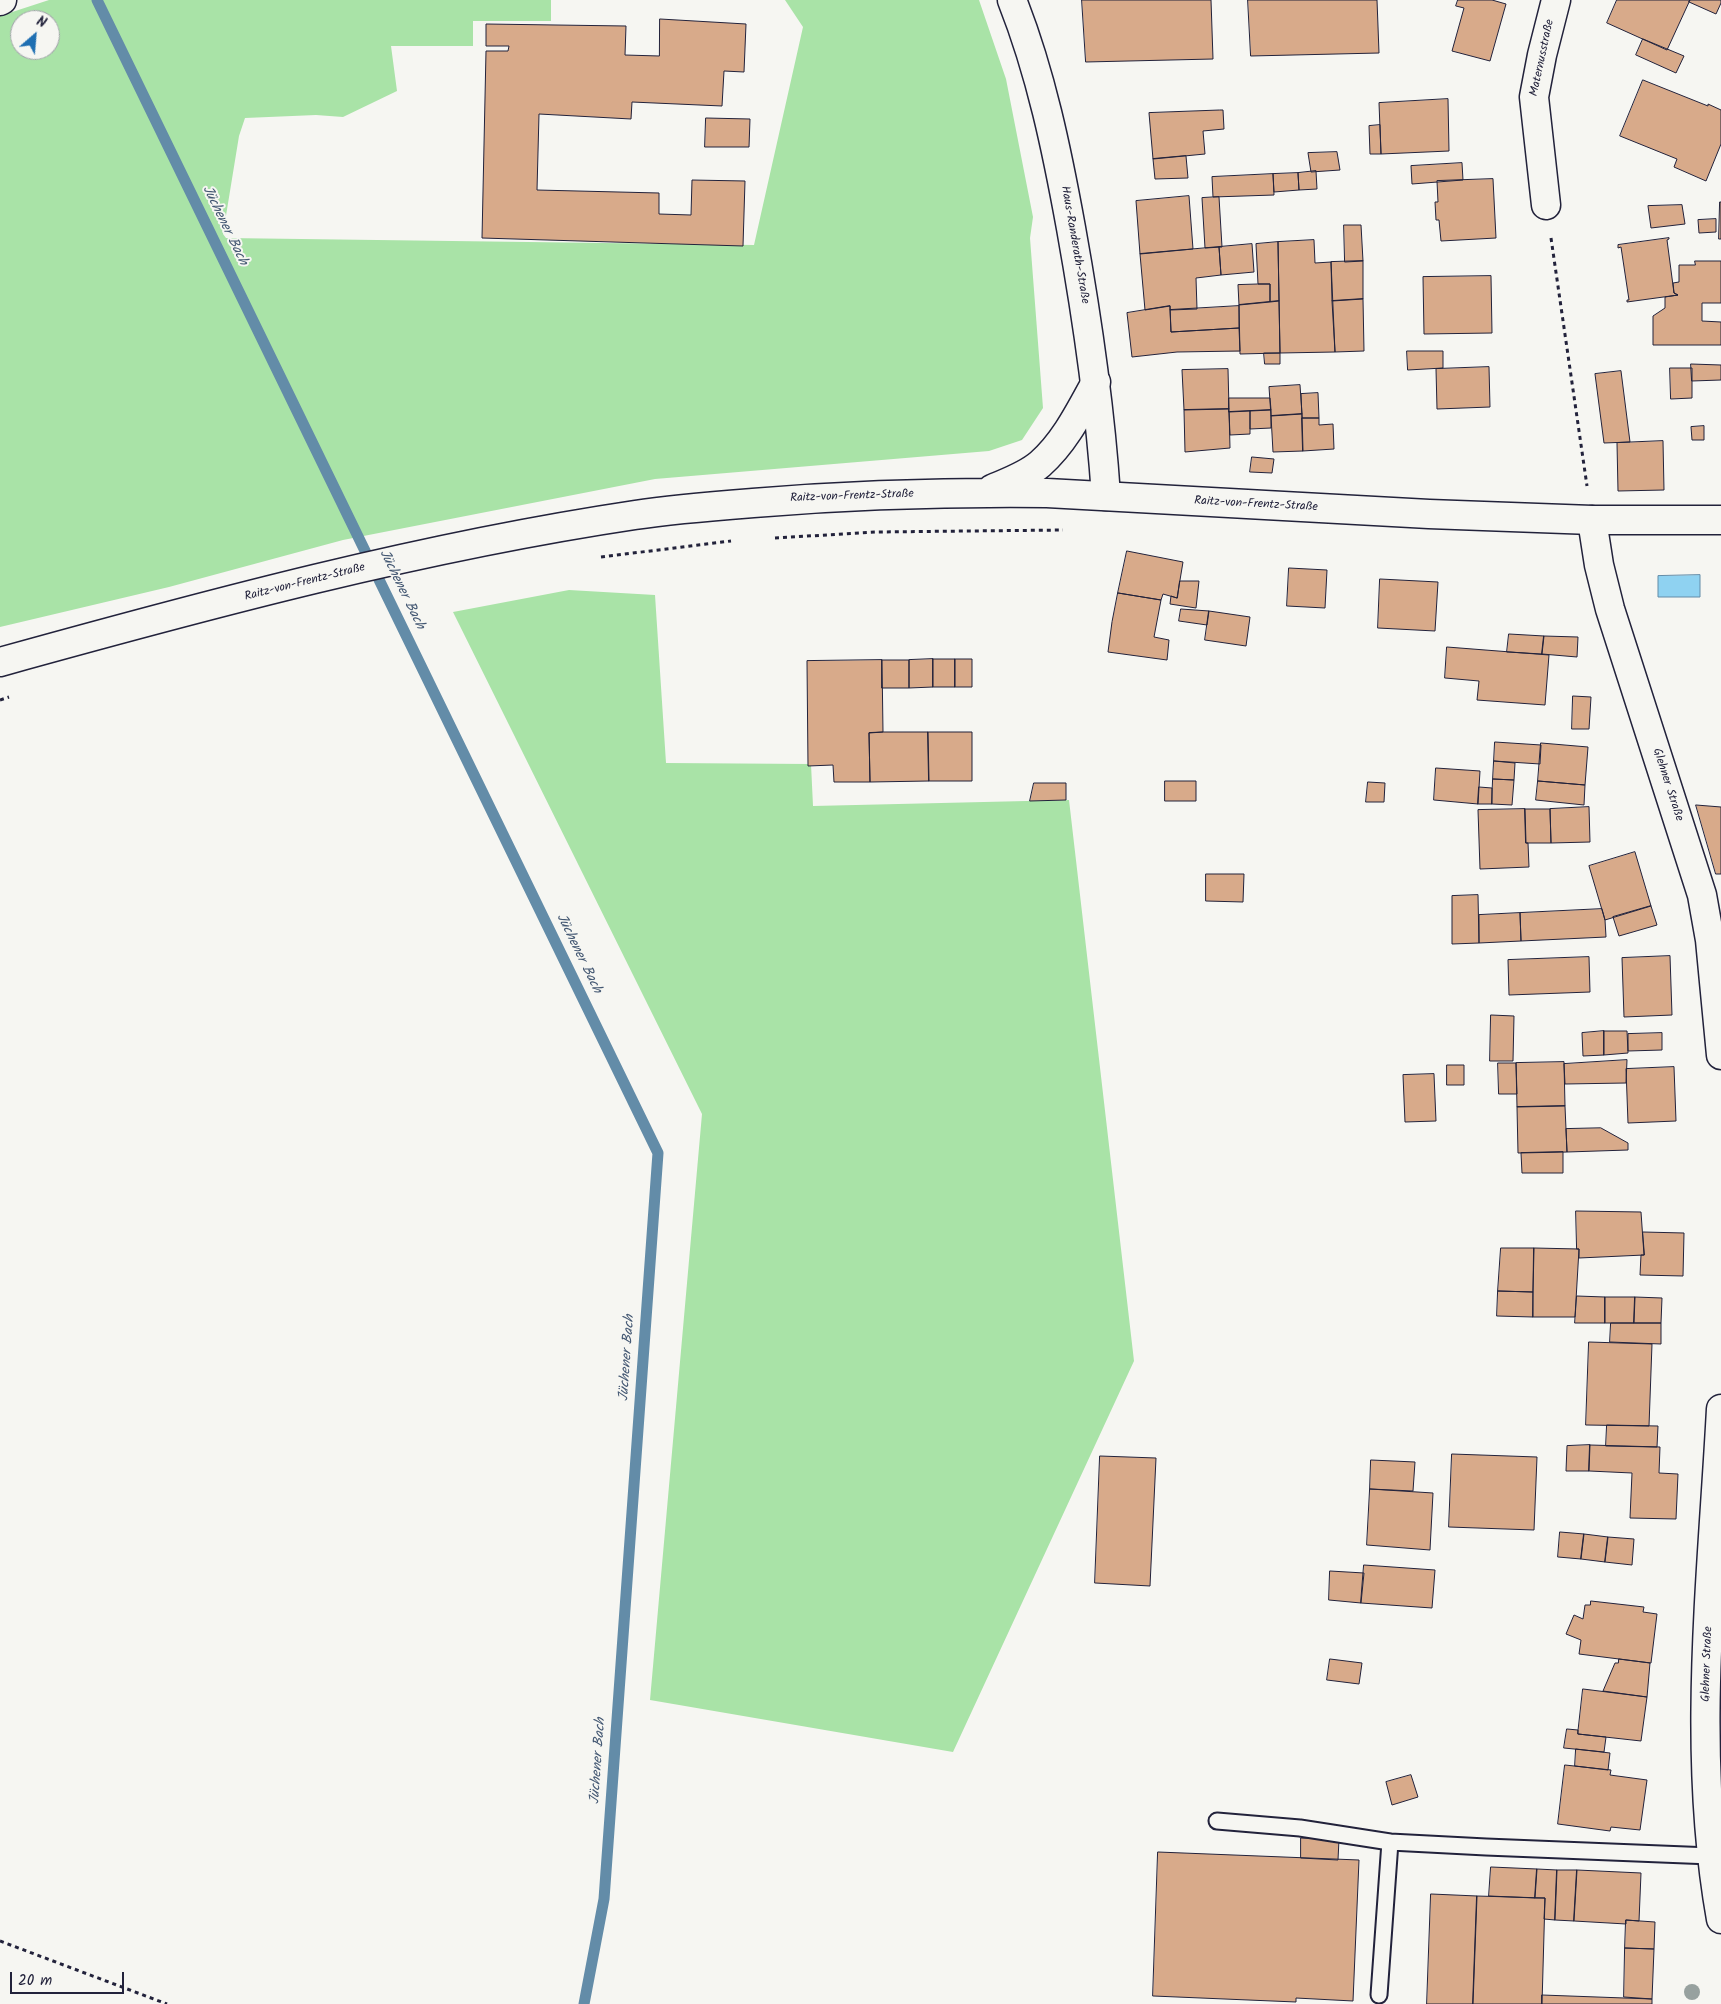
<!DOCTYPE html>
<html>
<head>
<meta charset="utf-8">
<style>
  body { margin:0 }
  #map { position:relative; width:1721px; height:2004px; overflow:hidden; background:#f6f6f2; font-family:Kalam,sans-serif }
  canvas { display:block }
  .north { position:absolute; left:10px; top:10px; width:50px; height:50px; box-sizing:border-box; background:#f6f6f2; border:1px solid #a1a1a9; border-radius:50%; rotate:27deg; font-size:14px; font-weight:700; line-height:20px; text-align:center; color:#22223b }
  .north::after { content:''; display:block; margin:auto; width:18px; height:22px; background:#1f6fb2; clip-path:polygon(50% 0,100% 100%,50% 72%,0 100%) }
  .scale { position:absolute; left:10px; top:1972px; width:114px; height:22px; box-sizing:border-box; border:2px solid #22223b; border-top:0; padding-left:6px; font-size:15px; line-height:18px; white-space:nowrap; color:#22223b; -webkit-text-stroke:4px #f6f6f2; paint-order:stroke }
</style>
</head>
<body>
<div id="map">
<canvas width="1721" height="2004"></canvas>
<div class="north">N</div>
<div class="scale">20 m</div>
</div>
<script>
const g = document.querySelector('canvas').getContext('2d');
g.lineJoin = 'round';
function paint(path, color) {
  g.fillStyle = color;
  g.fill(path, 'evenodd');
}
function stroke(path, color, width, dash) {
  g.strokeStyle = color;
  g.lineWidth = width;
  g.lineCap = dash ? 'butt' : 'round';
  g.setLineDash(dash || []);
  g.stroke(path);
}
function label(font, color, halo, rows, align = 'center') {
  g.font = font + ' Kalam,sans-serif';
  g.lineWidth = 4;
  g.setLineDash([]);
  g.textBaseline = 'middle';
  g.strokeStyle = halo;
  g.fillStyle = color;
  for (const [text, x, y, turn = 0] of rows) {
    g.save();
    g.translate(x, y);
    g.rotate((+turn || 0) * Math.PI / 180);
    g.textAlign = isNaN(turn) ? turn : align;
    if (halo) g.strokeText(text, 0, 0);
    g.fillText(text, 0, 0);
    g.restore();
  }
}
const green = new Path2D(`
  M49,0H551V21H473V46H391L397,91L343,117L316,115L245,118L239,136L223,234L226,238L754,245L803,27L785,0H979L1006,79L1033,217L1030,238L1043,408L1022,440L989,451L655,479L343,540L169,587L0,627V16ZM20,20H50V50H20Z
  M569,590L655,595L666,763L811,764L813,806L1069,800L1134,1361L953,1752L650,1700L702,1114L453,612Z`);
const water = new Path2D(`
  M1700,575V597H1658V576Z`);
const stream = new Path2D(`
  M97,0L658,1153L604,1899L584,2004`);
const building = new Path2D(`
  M1082,0H1211L1213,59L1086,62Z
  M1248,0H1377L1379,53L1251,56Z
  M1458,0H1492L1506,4L1490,61L1452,51L1464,8L1456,6Z
  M1617,0H1690L1667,50L1607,23Z
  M1690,0H1721V3L1716,14L1689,2Z
  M660,19L746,24L744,72L724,71L722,106L632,102L631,119L539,114L537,190L659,193V214L691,215L692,180L745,181L743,246L482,238L486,51H508L509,46H486V24L626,26L625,55L659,56Z
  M1643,39L1684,56L1676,73L1636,55Z
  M1643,80L1708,106V104L1721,110V144L1706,181L1674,167L1677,159L1620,136Z
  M1448,99L1449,151L1381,154L1379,103Z
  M1220,110H1223L1224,129L1203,131L1205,154L1153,159L1149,113Z
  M706,118L750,119L749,147H705Z
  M1380,125L1381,154H1370L1369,126Z
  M1337,152L1340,170L1311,172L1308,153Z
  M1186,156L1188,178L1155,179L1153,159Z
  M1462,163L1463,180L1412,184L1411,166Z
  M1316,171L1317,189L1299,190L1298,173Z
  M1298,173L1299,190L1274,192L1273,174Z
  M1273,174L1274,195L1213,197L1212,177Z
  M1493,179L1496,238L1441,241L1439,220H1436L1435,202H1438L1437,181Z
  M1189,196L1193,249L1140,254L1136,201Z
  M1219,197L1222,247L1205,248L1202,198Z
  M1720,202H1721V239H1719Z
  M1682,205L1685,224L1651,228L1648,206Z
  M1716,219V232L1699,233L1698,220Z
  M1344,225H1361L1363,261L1345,262Z
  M1669,238V239L1667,240L1674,293L1678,295L1627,302V300H1629L1621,247L1618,248V245Z
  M1314,240L1315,263L1331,262L1335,352L1280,353L1278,242Z
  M1278,242L1279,301L1270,302V284H1258L1256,244Z
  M1252,244L1254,272L1221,275L1219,247Z
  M1219,247L1221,275L1196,278L1197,309L1170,310V306L1145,310L1140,254Z
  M1363,261V299L1332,301L1331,262Z
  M1695,261H1721V303H1702V321L1721,322V345H1653V316L1665,308V297L1678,295L1674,293L1673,283L1679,282V265H1695Z
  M1491,276L1492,333L1424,334L1423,277Z
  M1258,284H1270V302L1239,305L1238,285Z
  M1363,299L1364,351L1335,352L1332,301Z
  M1279,301L1280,353L1240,354L1239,305Z
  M1170,306L1171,332L1239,328L1240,351L1177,352L1132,357L1127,313Z
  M1239,306V328L1171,332L1170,310Z
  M1407,351H1443V368L1408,370Z
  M1264,353H1280V364H1265Z
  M1691,364L1721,365V380L1692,381Z
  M1489,367L1490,407L1437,409L1436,369Z
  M1670,368H1692V398L1671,399Z
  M1228,369L1229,409L1184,410L1182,370Z
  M1621,371L1630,442L1604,443L1595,374Z
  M1300,385L1302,414L1271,416L1269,387Z
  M1318,393L1319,418H1302L1301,394Z
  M1229,398H1270L1271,410L1229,412Z
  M1229,409L1230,448L1185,452L1184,410Z
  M1271,410V428L1250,429V411Z
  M1250,411V434L1230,435L1229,412Z
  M1302,414L1303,451L1273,452L1271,416Z
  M1302,418H1319V425L1333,424L1334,449L1303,451Z
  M1704,426V440H1692L1691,427Z
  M1663,441L1664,490L1618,491L1617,443Z
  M1252,457L1274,459L1272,473L1250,472Z
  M1127,551L1183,562L1177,598L1163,594L1161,600L1118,593Z
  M1289,568L1327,570L1325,608L1287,606Z
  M1380,579L1438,582L1435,631L1378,628Z
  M1180,581H1199L1196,608L1170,604L1171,596L1177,598Z
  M1118,593L1161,600L1154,637L1169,640L1167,660L1108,652L1112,622Z
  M1181,609L1209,611L1207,625L1179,621Z
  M1209,611L1250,617L1246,646L1205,640Z
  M1509,634L1544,636L1542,654L1507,652Z
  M1544,636L1578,637L1577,657L1542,654Z
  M1447,647L1549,655L1545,705L1477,700L1479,681L1445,678Z
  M933,659V687L909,688V660Z
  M933,659H955V687H933Z
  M955,659H972V687H955Z
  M882,660H909V688H882Z
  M882,660L883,732L869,733L870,782H834L833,765L808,766L807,661Z
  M1573,696L1591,697L1589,729H1572Z
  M883,732H928L929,781L870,782L869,733Z
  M928,732H972V781H929Z
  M1495,742L1541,745L1540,764L1494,761Z
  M1541,743L1588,747L1585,785L1538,781Z
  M1494,761L1515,763L1514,780L1493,779Z
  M1436,768L1480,771L1478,804L1434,800Z
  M1493,779L1514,780L1512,805L1492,804Z
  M1165,781H1196V801H1165Z
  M1538,781L1585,785L1584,805L1536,800Z
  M1368,782L1385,783L1384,802H1366Z
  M1034,783H1066V800L1030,801Z
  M1479,787L1492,788V804H1478Z
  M1696,805L1721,807V874H1716Z
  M1589,807L1590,842L1551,843L1550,809Z
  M1525,809L1526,843H1528L1529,867L1480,869L1478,810Z
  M1525,809H1550L1551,843H1526Z
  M1635,852L1651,906L1605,920L1589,866Z
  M1206,874H1244L1243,902L1206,901Z
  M1478,895L1479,943L1452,944V896Z
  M1651,906L1657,925L1619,936L1613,917Z
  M1602,909L1605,920L1606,937L1521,941L1520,913Z
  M1520,913L1521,941L1479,943V915Z
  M1670,956L1672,1015L1624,1017L1622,958Z
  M1589,957L1590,992L1509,995L1508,960Z
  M1491,1015L1514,1016L1513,1061H1490Z
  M1604,1031V1055L1583,1056L1582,1033Z
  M1604,1031H1627L1628,1053L1604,1055Z
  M1662,1033V1050L1628,1051V1034Z
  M1627,1060L1626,1083L1565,1084L1564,1064Z
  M1564,1062L1565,1106L1517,1107L1516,1063Z
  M1498,1063H1516L1517,1094H1499Z
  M1447,1065H1464V1085H1447Z
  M1674,1067L1676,1121L1628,1123L1626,1069Z
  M1434,1074L1436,1121L1405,1122L1403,1075Z
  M1565,1106L1567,1152L1518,1153L1517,1107Z
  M1601,1128L1628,1143V1150L1567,1152L1566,1129Z
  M1563,1152V1173H1522L1521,1153Z
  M1576,1211L1641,1212L1644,1255L1579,1258V1249H1577Z
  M1643,1232L1684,1233L1683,1276L1640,1275L1641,1255H1644Z
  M1501,1248H1534L1533,1292L1498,1291Z
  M1534,1248L1579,1249L1575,1317H1533Z
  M1498,1291L1533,1292V1317L1497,1316Z
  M1577,1296L1605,1297V1323H1575Z
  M1605,1297H1635L1634,1323H1605Z
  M1635,1297L1662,1298L1661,1323H1634Z
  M1611,1323H1661V1344L1610,1342Z
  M1589,1342L1652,1344L1649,1426L1586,1425Z
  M1607,1425L1658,1426L1657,1447L1606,1446Z
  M1590,1445L1660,1447L1659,1473L1678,1474L1676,1519L1630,1518L1632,1473L1589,1471Z
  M1590,1445L1589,1471H1566L1567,1446Z
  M1452,1454L1537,1457L1534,1530L1449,1527Z
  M1100,1456L1156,1458L1150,1586L1095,1583Z
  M1371,1460L1415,1462L1413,1491L1370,1489Z
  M1370,1489L1433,1493L1430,1550L1367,1545Z
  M1560,1532L1584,1534L1581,1559L1558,1557Z
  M1584,1534L1608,1537L1605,1562L1581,1559Z
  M1608,1537L1634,1539L1632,1565L1605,1562Z
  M1364,1565L1435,1570L1432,1608L1361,1603Z
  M1330,1571L1364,1573L1361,1603L1329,1600Z
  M1591,1601L1644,1607L1643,1612L1657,1614L1651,1663L1579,1654L1581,1640L1566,1634L1574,1615L1583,1619L1585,1605H1590Z
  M1330,1659L1362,1663L1359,1684L1327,1680Z
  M1619,1659L1650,1663L1647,1697L1603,1691L1615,1663H1618Z
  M1583,1689L1647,1697L1641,1741L1578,1734Z
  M1567,1729L1578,1730V1734L1606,1737L1604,1752L1564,1748Z
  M1576,1749L1610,1753L1608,1770L1575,1766Z
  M1565,1765L1611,1770L1610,1775L1647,1780L1640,1830L1611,1827L1610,1831L1558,1824Z
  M1411,1775L1418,1797L1392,1805L1386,1782Z
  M1301,1838L1339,1839L1338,1860L1301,1858Z
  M1158,1852L1359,1860L1353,2001L1296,1998V2002L1153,1996Z
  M1491,1867L1537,1869L1535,1898L1489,1896Z
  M1537,1869L1557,1870L1555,1920L1544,1919L1545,1898H1535Z
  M1557,1870H1577L1574,1921L1555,1920Z
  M1577,1870L1641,1873L1639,1921L1626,1920V1924L1574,1921Z
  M1431,1894L1477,1896L1473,2004H1427Z
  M1477,1896L1545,1898L1542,2004H1473Z
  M1626,1920L1655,1922L1654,1949L1625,1948Z
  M1625,1948L1654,1949L1652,1999L1624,1997Z
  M1542,1995L1652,1999V2004H1542Z`);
const path = new Path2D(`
  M1551,238L1587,486
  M775,538L876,532L1063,530
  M601,557L731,541
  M0,700L9,697
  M0,1941L167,2004`);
const service = new Path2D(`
  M1217,1821L1300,1828L1390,1842
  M1379,1995L1390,1842L1486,1847L1711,1856`);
const minor = new Path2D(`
  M0,1L2,0
  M1546,205L1534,97L1542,55L1556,0`);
const tertiary = new Path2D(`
  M1012,0C1041,73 1057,151 1071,228C1087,317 1100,405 1106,496
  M1592,520L1599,565L1610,609L1702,895L1710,940L1721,1055
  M1721,1409C1712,1578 1691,1751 1721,1919`);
const primary = new Path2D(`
  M992,489C1008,482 1026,476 1040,464C1065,442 1080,411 1096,382
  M0,662C209,604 421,547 635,515C674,509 714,506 753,503C850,495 949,492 1047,493L1429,514L1592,520H1721`);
const trees = [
  [1692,1992]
];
const streetNames = [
  ["Maternusstraße",1543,58,-78],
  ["Haus-Randerath-Straße",1074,245,80],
  ["Raitz-von-Frentz-Straße",852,497,-2],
  ["Raitz-von-Frentz-Straße",1256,505,3],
  ["Raitz-von-Frentz-Straße",305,583,-14],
  ["Glehner Straße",1667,785,72],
  ["Glehner Straße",1708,1664,-88]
];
const waterNames = [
  ["Jüchener Bach",224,226,64],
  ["Jüchener Bach",401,590,64],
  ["Jüchener Bach",578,954,64],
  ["Jüchener Bach",628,1358,-86],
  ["Jüchener Bach",599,1761,-86]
];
paint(green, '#a9e3a7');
paint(water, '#8fd2f1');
stroke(water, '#638ca8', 1);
stroke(stream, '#638ca8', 11);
paint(building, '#d8aa8a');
stroke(building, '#22223b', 1);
stroke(service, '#22223b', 19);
stroke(minor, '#22223b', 31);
stroke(tertiary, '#22223b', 31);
stroke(primary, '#22223b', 31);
stroke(path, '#22223b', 3, [4, 4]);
stroke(service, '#f6f6f2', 15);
stroke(minor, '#f6f6f2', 28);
stroke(tertiary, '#f6f6f2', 28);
stroke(primary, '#f6f6f2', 28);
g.fillStyle = '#97a19f';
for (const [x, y] of trees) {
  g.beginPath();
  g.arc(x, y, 8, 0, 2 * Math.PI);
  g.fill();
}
label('12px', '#22223b', '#f6f6f2', streetNames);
label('italic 14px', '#435772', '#f6f6f2', waterNames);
</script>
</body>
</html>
